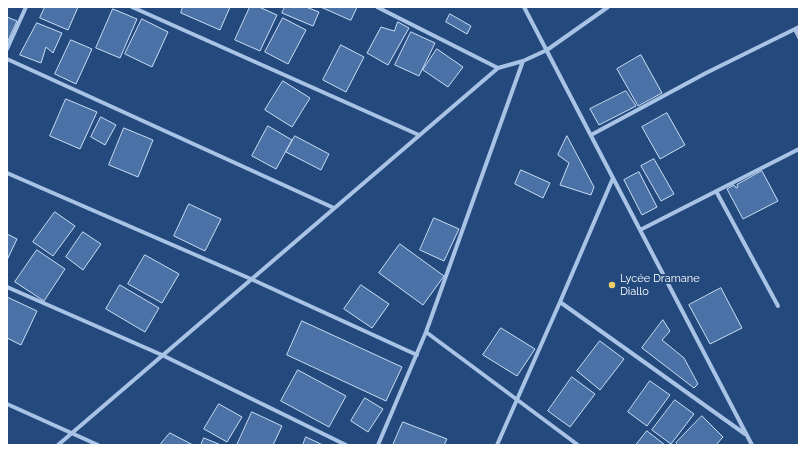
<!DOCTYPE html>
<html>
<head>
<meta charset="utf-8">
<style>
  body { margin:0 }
  #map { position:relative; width:806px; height:452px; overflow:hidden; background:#23497d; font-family:Raleway,sans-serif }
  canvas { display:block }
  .frame { position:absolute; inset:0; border:8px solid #fff; pointer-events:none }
</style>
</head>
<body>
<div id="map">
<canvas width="806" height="452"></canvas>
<div class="frame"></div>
</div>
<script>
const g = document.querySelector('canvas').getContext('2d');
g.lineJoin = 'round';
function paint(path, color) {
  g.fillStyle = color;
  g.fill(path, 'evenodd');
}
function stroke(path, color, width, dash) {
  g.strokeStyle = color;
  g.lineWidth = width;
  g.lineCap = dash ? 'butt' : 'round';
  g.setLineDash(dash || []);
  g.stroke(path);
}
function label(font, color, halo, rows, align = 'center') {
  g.font = font + ' Raleway,sans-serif';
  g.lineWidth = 4;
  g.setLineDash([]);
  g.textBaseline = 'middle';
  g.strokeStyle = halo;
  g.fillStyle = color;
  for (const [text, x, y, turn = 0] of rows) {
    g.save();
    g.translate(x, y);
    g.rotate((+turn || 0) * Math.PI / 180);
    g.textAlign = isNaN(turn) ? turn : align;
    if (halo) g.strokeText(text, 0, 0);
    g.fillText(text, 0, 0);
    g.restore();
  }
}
const building = new Path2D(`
  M45,7H78L68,30L40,18Z
  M183,7H230L220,30L181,13Z
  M250,7H259L277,15L260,51L235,40Z
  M285,7H306L319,12L313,26L282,13Z
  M321,7H357L351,20Z
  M113,9L137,19L120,58L96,48Z
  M450,14L471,26L467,34L446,22Z
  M7,17L17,21L7,43Z
  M283,18L306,30L288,64L265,52Z
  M142,19L168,32L152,67L125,54Z
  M398,22L409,28L388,65L367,53L381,27L394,31Z
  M37,23L62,33L53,53L46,47L41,63L20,55Z
  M411,32L435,43L419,76L395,65Z
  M71,40L92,49L76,84L55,74Z
  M341,45L364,57L346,92L323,80Z
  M437,49L463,67L448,87L423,70Z
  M641,55L662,93L638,106L617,69Z
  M283,81L310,98L292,127L265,110Z
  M626,91L636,106L599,125L590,109Z
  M66,99L97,112L80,149L50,136Z
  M667,113L685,145L660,159L642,127Z
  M101,117L116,125L105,145L91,137Z
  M268,126L292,140L276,169L252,156Z
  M124,128L153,140L138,177L109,165Z
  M295,136L329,154L321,170L286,152Z
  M567,136L594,187L591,195L560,185L569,163L558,155Z
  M654,159L674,194L661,201L641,166Z
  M521,170L550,183L543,198L515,184Z
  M762,171L778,201L743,219L727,189L734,185L736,188L738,187L737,185Z
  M639,172L657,207L642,215L624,180Z
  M189,204L221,219L205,251L174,236Z
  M55,212L75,226L53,256L33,242Z
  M434,218L459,229L444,261L420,250Z
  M83,232L101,244L83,270L66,257Z
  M7,234L17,239L7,260Z
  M400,244L444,276L423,305L379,273Z
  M37,250L65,269L44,301L15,282Z
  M145,255L179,274L162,303L128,284Z
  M120,285L159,308L145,332L106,309Z
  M361,285L389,304L372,328L344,309Z
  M721,288L742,328L710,344L689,305Z
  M7,297L37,311L21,345L7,338Z
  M663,320L670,331L662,340L684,358L698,384L694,388L642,348Z
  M302,321L402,367L386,401L287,355Z
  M501,328L535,349L517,376L483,355Z
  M600,341L624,359L600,390L577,371Z
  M298,370L346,396L329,427L281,401Z
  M572,377L595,394L570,427L548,411Z
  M650,381L670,395L647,426L628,412Z
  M365,398L383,409L368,432L351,421Z
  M675,400L694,414L671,444L652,430Z
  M219,404L242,417L227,442L204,429Z
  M252,412L282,426L273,445H237Z
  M702,416L723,437L716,445H678L676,443Z
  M403,422L447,439L444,445H393Z
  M647,431L665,445H636Z
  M170,433L193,445H160Z
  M306,437L323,445H303Z
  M204,438L221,445H201Z`);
const street = new Path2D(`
  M132,7L419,135
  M377,7L498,68L523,61
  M524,7L752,445
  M795,29L799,37
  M7,49L26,7
  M7,59L334,208
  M591,135L706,73L799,27
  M7,173L251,279L417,355
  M716,191L778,306
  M640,230L799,149
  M7,287L162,355L346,445
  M560,302L745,434
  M426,332L578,445
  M7,404L98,445
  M58,445L498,68
  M378,445L426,332L523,61L547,50L608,7
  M497,445L560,302L613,178`);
const markers = [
  [612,285,4,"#f0cd6b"]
];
const poiNames = [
  ["Lycée Dramane",620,279],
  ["Diallo",620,292]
];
paint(building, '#4b72a6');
stroke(building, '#cbddf5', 1);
stroke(street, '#a8c3e6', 4);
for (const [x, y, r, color] of markers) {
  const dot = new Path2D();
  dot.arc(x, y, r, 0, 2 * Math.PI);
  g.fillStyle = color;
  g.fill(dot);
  stroke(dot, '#23497d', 1.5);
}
label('11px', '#fff', '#23497d', poiNames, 'left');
</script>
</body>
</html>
